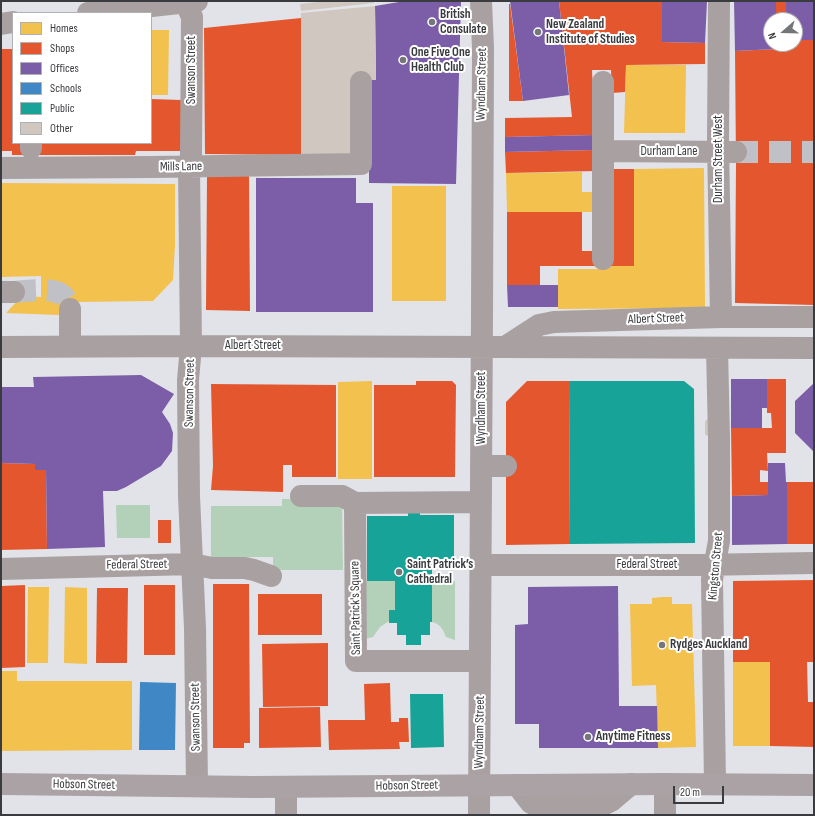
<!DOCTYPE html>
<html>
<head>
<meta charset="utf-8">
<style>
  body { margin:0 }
  #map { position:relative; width:815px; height:816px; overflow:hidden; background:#e1e3e8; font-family:"Sofia Sans Condensed",sans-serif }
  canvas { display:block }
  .frame { position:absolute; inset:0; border:2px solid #3a3b3f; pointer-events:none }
  .legend { position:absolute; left:12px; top:12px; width:140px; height:132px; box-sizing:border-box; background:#fff; border:1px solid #b0b1b2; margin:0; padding:5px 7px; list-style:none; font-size:12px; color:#3a3b3f }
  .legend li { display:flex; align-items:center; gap:8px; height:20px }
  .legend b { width:20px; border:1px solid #b0b1b2 }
  .north { position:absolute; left:763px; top:12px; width:40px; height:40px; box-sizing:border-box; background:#fff; border:1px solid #b0b1b2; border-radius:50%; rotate:250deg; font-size:11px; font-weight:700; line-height:16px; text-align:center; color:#3a3b3f }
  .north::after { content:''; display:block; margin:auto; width:14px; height:18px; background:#74767a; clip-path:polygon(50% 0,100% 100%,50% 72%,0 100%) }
  .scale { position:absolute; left:673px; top:786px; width:51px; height:18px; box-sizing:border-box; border:2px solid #3a3b3f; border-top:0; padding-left:5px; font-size:12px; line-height:14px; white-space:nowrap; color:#3a3b3f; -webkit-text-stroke:3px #fff; paint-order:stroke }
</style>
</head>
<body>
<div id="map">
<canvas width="815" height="816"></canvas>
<div class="frame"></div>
<ul class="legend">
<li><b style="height:11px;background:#f2c14e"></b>Homes</li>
<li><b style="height:11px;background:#e4572e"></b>Shops</li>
<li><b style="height:11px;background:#7b5ea7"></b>Offices</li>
<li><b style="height:11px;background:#3f88c5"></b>Schools</li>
<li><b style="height:11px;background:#17a398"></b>Public</li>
<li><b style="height:11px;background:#d0c8c0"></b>Other</li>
</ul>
<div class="north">N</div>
<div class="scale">20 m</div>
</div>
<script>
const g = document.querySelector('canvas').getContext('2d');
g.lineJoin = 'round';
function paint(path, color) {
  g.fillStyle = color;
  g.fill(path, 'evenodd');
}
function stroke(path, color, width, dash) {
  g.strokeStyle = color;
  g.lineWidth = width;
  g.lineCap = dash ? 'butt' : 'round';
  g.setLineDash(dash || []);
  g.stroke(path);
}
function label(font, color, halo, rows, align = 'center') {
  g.font = font + ' "Sofia Sans Condensed",sans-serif';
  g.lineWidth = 4;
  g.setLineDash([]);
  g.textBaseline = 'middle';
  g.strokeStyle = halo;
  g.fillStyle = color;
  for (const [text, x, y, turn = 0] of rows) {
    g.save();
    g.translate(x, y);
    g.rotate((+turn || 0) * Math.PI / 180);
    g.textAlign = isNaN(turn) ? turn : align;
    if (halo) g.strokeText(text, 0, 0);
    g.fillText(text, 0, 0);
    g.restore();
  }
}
const green = new Path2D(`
  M282,499H342L343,570H273V557H211V506H282Z
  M116,505H150V538H117Z
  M365,581H395V610H389V621L380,627L373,637L365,639Z
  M455,581V640L446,637C443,630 441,624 432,622V582Z`);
const homes = new Path2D(`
  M151,30H169L168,95H151Z
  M626,65H686L685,133H624Z
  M704,168L705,308L558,309V269H600L611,266H634V169Z
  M582,172V192H593V212H507L506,173Z
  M1,183L175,184V245L173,280L153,301L75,302L58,315L6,313L22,296L41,297V276L1,277Z
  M392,186H446V301H392Z
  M372,381V479H338V382Z
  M28,587H49L48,663H27Z
  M65,587L87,588V664L64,663Z
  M662,597H672V604H692L696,747L658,748L656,685L632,686L630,604H652V598Z
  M733,662H770V746H733Z
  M1,671H17V681H132V750L1,751Z`);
const shops = new Path2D(`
  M559,1H662V42L705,43V64L626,65L625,92L612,93L611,70H592L595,135L505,137V118L572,117Z
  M776,1H786V20H776Z
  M509,4H510L523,101H509Z
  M301,18V155L205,154L204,28Z
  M795,40H814V305L735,303L736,163L735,51L776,49V44H795Z
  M1,49H13V143H27V155H12V151H1Z
  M151,99L181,100L183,151H136L135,155H36V143H151Z
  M595,150L596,171L506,173L505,152Z
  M610,169H634V266H611Z
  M207,176H249L250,311L206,310Z
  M507,212H582V251H597V266H540V285H507Z
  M767,379H786V453H767L768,471L760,470V482H768V495L732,496L731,428H772L771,413H767Z
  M416,381H452L456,385L455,477H374V385H416Z
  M527,381H569L570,544L506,545V402Z
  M211,384L336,385V477H292V465H283V492L211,490L213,466Z
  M1,463L35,464V470H46L47,549L1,550Z
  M787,482H814V544H787Z
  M158,520H171V543H158Z
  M814,580V662H807L808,702H814V747L770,746V662H733V581Z
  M213,584H249L250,743H244V748H213Z
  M25,585V667L1,668V586Z
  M144,585H175V655H144Z
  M97,588H128L127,663H96Z
  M258,594H322V635H258Z
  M328,643V706L263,707L262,644Z
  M390,683L391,722H399V718H408L409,742H399L400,749L329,750L328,720H365L364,684Z
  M320,707L321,747L259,748V708Z`);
const offices = new Path2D(`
  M405,1H461L456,184L369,183V80H376L375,6Z
  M510,1H559L569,95L523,101Z
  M662,1H707L705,43L662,42Z
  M734,1H776V20H771V44H776V49L735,51Z
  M786,1H814V40H795V20H786Z
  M595,135V150L505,152V137Z
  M256,178H356V203H373V312H256Z
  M507,285H558V307H508Z
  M141,375L174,394L162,412L170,424L173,433L172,451L161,466L126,487L117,491H103L105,547L47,549L46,470H35V464L1,463V387H34L33,377Z
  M731,379H767V408H762V428H731Z
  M814,383V452L795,433V401Z
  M768,463H785L786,482H787V544L732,545V496L768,495Z
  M618,586L619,706H657L658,748H539V724H515V625L528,624V587Z`);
const schools = new Path2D(`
  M140,682L176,683L175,750H139Z`);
const public = new Path2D(`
  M569,381H684L694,389L695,543L570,544Z
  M408,510H420V515H454V563H432V622H430V635H421V645H406V635H397V623H389V610H395V581H367V516H408Z
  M410,694H443L444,747L411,748Z`);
const building = new Path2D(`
  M325,1H374V3L301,11L300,4Z
  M375,6L376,80H353L350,156L301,155V13Z
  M711,418L713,433L707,436L705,434V422L706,420Z`);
const minorTunnel = new Path2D(`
  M736,152H814
  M14,292C26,291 49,288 59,293C66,296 68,303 70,309`);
const minor = new Path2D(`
  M185,1L192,17L191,155L189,167L191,346L188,380L189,496L195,628L197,786
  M719,1L718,141L721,317
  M88,13L197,1
  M1,24L13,22
  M603,82V259
  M31,148V143
  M603,151L736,152
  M1,168L152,167L361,164V82
  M1,292H14
  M70,346V309
  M1,347L191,346L814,348
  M505,347L539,325L554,322L721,317H814
  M481,466H506
  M301,496H342L355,503L481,502
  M355,503L356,661H480
  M481,565H697L814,563
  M1,569L192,564L212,568H245L254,570L271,576
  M715,784L712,579L719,541V438L717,348
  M517,785L531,803L537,806L603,805L611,801L631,784
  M286,815V787
  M479,815L482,315L483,48L481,1
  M665,815V784`);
const major = new Path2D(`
  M1,784L253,787L665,784L814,785`);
const markers = [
  [432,22,4,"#74767a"],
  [538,32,4,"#74767a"],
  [403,60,4,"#74767a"],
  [399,572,4,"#74767a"],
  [662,645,4,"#74767a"],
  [588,737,4,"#74767a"]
];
const poiNames = [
  ["British",440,15],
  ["Consulate",440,30],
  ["New Zealand",546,25],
  ["Institute of Studies",546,40],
  ["One Five One",411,53],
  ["Health Club",411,68],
  ["Saint Patrick’s",407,565],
  ["Cathedral",407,580],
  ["Rydges Auckland",670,645],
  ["Anytime Fitness",596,737]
];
const streetNames = [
  ["Swanson Street",192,70,-90],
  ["Wyndham Street",482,84,-89],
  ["Durham Lane",669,152],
  ["Durham Street West",719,159,-90],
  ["Mills Lane",181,167,-1],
  ["Albert Street",656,319,-2],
  ["Albert Street",253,346],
  ["Swanson Street",190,393,-89],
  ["Wyndham Street",482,408,-90],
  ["Federal Street",137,565,-1],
  ["Federal Street",647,565],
  ["Kingston Street",716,566,-85],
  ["Saint Patrick's Square",356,608,-91],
  ["Swanson Street",196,717,-91],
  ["Wyndham Street",480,732,-89],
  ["Hobson Street",84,785,1],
  ["Hobson Street",407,786,-1]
];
paint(green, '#b3d0b8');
paint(homes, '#f2c14e');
paint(shops, '#e4572e');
paint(offices, '#7b5ea7');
paint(schools, '#3f88c5');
paint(public, '#17a398');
paint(building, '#d0c8c0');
stroke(minorTunnel, '#c0c1c6', 22, [22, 11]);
stroke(minor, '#a9a0a1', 22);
stroke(major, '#aaa2a4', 22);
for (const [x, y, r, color] of markers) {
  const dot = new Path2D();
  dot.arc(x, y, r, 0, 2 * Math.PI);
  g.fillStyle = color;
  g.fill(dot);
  stroke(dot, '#fff', 1.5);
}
label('bold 13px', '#3a3b3f', '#fff', poiNames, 'left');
label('13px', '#3a3b3f', '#fff', streetNames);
</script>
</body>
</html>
